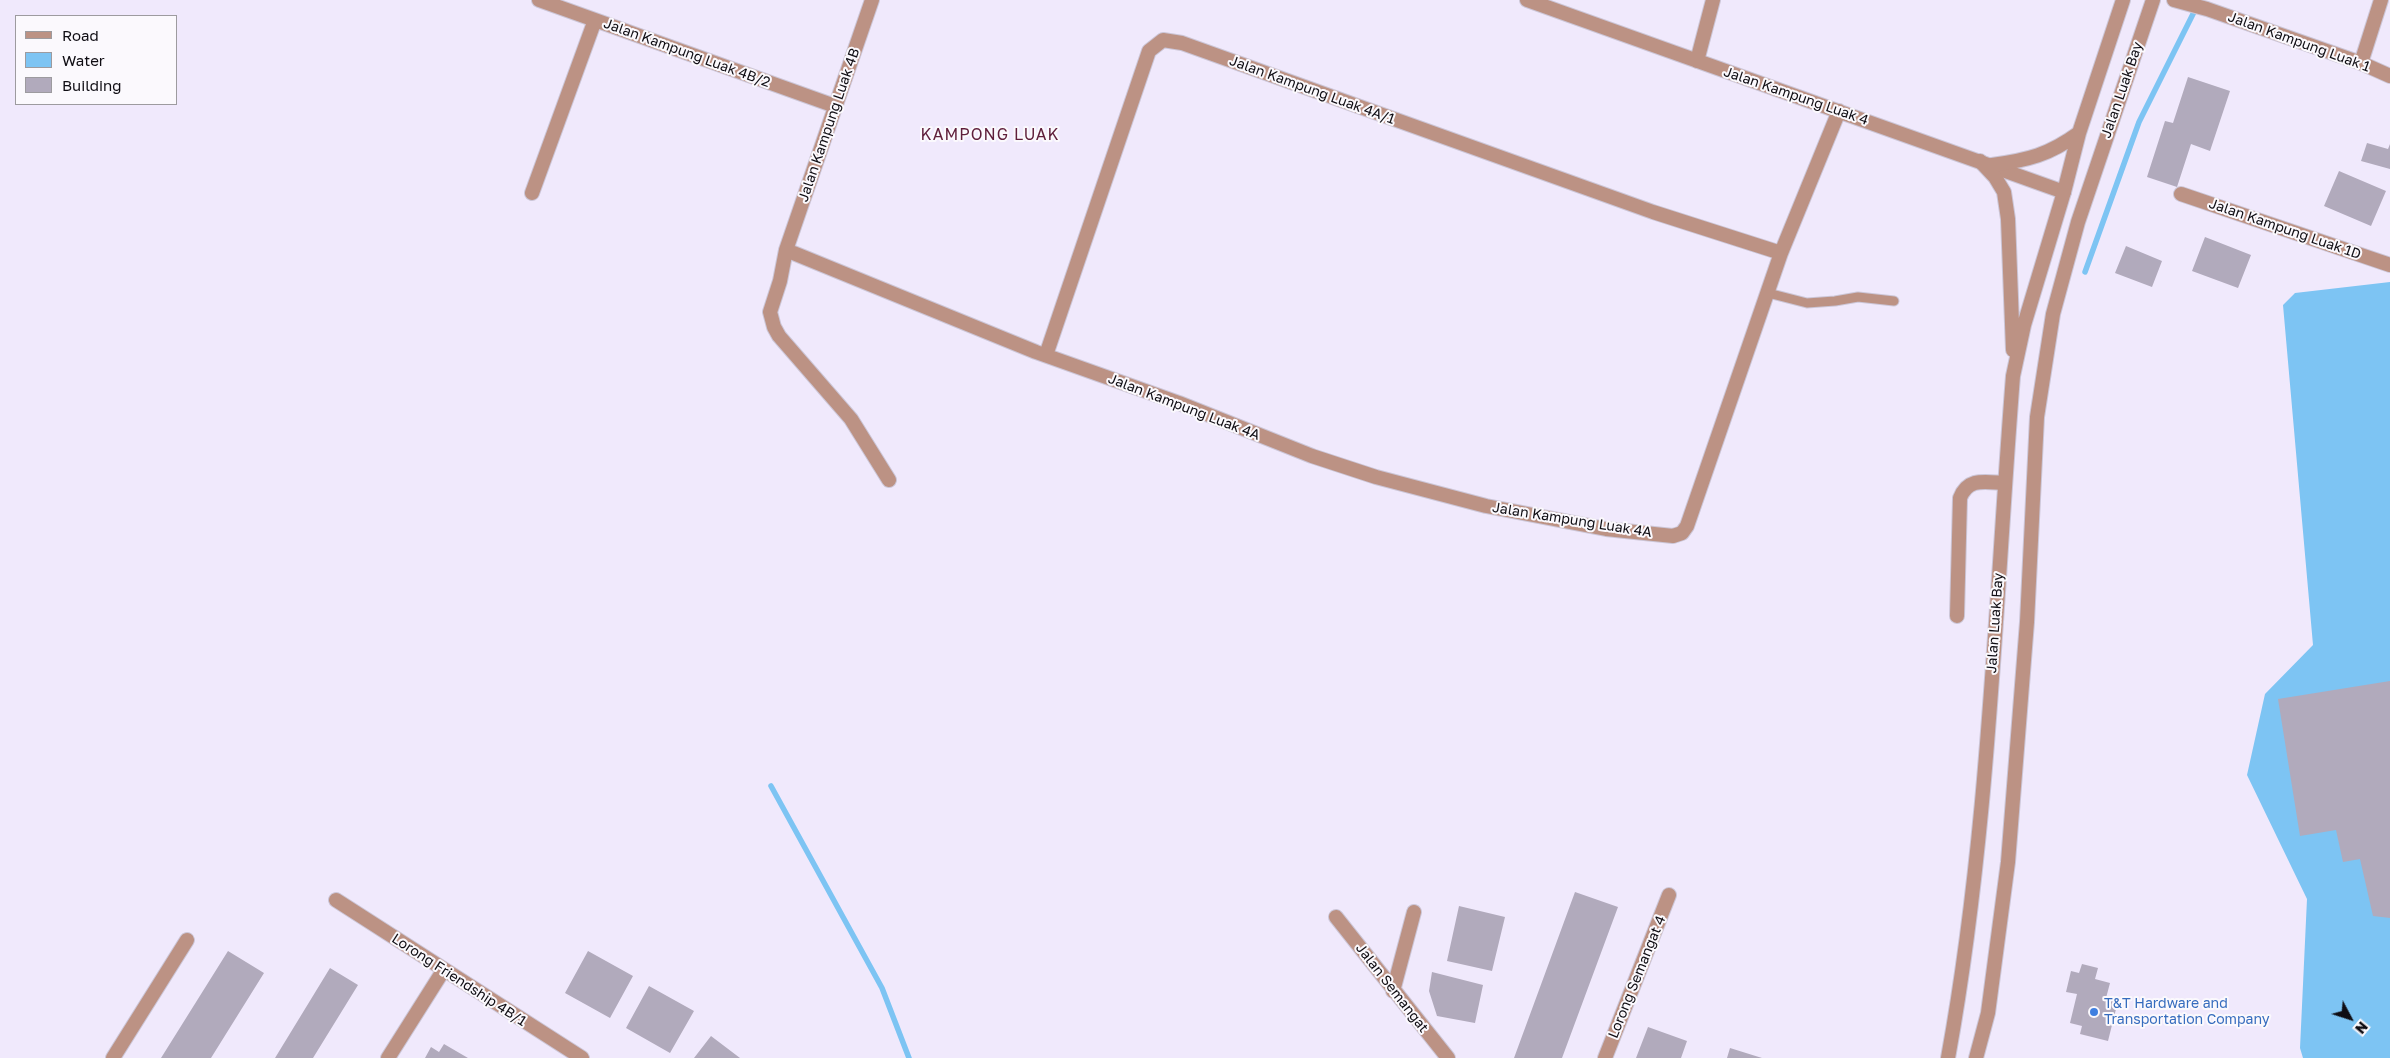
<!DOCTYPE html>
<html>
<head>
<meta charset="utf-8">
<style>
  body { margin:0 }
  #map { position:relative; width:2390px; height:1058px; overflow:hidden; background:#f0e9fc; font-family:"Golos Text",sans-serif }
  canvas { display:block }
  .legend { position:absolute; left:15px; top:15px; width:162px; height:90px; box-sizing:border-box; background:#fbf9fd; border:1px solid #9d9b9f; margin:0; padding:6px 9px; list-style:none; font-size:15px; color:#0f0d13 }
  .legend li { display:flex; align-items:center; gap:10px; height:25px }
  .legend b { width:25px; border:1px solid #9d9b9f }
  .north { position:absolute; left:2325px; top:993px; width:50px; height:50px; -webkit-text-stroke:4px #fbf9fd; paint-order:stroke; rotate:130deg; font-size:14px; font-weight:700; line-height:20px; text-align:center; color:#0f0d13 }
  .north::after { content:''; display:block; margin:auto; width:18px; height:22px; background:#0f0d13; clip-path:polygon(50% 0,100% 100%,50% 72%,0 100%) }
</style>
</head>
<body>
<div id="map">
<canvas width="2390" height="1058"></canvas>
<ul class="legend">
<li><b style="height:6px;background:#bc9284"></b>Road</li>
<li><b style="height:14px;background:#7dc4f3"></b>Water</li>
<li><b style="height:14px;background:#b1aabc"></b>Building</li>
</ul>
<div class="north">N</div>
</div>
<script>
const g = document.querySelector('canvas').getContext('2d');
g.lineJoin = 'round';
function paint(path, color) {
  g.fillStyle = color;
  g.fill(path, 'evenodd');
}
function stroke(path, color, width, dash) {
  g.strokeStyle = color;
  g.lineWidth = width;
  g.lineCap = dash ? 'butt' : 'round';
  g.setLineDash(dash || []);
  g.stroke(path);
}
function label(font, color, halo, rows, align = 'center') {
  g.font = font + ' "Golos Text",sans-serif';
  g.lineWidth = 4;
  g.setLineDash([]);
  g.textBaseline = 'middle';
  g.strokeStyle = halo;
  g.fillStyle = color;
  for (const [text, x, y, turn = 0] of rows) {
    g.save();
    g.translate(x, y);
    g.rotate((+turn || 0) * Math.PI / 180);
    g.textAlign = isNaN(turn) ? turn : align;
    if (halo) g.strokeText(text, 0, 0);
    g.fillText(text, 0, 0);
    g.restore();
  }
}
const water = new Path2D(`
  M2390,282V1058H2303L2300,1048L2307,899L2247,775L2265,694L2313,645L2283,305L2295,293Z`);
const stream = new Path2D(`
  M2085,272L2139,122L2200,0
  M771,786L882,988L909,1058`);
const building = new Path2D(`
  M2188,77L2230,91L2210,151L2191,144L2177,187L2147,177L2165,121L2173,123Z
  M2367,143L2388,149L2390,144V169L2361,161Z
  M2339,171L2386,191L2371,226L2324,206Z
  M2205,237L2251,255L2238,288L2192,271Z
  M2126,246L2162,261L2152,287L2115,273Z
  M2390,681V918L2373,916L2360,859L2343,862L2336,830L2300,836L2278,699Z
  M1575,892L1618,907L1562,1058H1514Z
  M1459,906L1505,917L1492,971L1447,961Z
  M228,951L264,973L211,1058H161Z
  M588,951L633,976L610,1018L565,993Z
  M2082,964L2098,968L2095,979L2110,983L2106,998L2118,1001L2108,1041L2080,1034L2082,1026L2070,1023L2077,994L2066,992L2071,971L2079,973Z
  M330,968L358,985L313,1058H275Z
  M1432,972L1483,985L1475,1023L1437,1016L1429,991Z
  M649,986L694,1011L670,1053L626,1028Z
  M1648,1027L1687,1041L1681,1058H1636Z
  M711,1036L740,1058H694Z
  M444,1044L468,1058H425L431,1047L439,1052Z
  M1730,1048L1762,1058H1727Z`);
const service = new Path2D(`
  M1768,293L1807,303L1835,301L1858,297L1894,301`);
const minor = new Path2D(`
  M539,0L835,106
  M872,0L786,250L780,281L770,312L774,327L779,336L851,419L889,480
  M1527,0L2064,192
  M2174,0L2207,9L2361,63L2390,76
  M1697,61L1713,0
  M2361,63L2381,0
  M532,193L595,20
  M2181,194L2390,265
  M786,250L1036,352L1179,403L1312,456L1376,477L1486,506L1606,529L1673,536L1682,533L1687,526L1781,253L1839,111
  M1046,355L1149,51L1163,40L1182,43L1653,212L1781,253
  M1957,616L1960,498C1968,477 1985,482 2005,483
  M336,900L582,1058
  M1336,917L1448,1058
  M1393,991L1414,912
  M113,1058L187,940
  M388,1058L443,971
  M1605,1058L1669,895`);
const tertiary = new Path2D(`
  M1980,161L1995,177L2004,192L2008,219L2013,350
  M1992,165C2028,160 2049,155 2079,133
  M1948,1058C1989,833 1995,604 2013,376L2024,325L2064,192L2079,133L2123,0
  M1976,1058L1988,1013L2008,862L2027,622L2037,417L2053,314L2078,222L2153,0`);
const markers = [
  [2094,1012,5,"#3f7fe0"]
];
const streetNames = [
  ["Jalan Kampung Luak 1",2299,42,20],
  ["Jalan Kampung Luak 4B/2",687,53,20],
  ["Jalan Kampung Luak 4A/1",1312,90,20],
  ["Jalan Luak Bay",2122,90,-71],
  ["Jalan Kampung Luak 4",1796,96,19],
  ["Jalan Kampung Luak 4B",829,125,-71],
  ["Jalan Kampung Luak 1D",2285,229,19],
  ["Jalan Kampung Luak 4A",1184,407,21],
  ["Jalan Kampung Luak 4A",1572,520,9],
  ["Jalan Luak Bay",1995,623,-86],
  ["Lorong Semangat 4",1637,977,-68],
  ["Lorong Friendship 4B/1",459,980,33],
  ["Jalan Semangat",1392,988,52]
];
const shopNames = [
  ["T&T Hardware and",2104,1004],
  ["Transportation Company",2104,1020]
];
const quarterNames = [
  ["KAMPONG LUAK",990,135]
];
paint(water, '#7dc4f3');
stroke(stream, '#7dc4f3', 5.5);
paint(building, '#b1aabc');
stroke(service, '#ccc6d7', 11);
stroke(minor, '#ccc6d7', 16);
stroke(tertiary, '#ccc6d7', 16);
stroke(service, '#bc9284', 9);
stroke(minor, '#bc9284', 14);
stroke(tertiary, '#bc9284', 14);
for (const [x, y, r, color] of markers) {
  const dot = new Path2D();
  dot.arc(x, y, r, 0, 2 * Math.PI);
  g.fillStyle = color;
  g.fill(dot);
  stroke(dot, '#fbf9fd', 2);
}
label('14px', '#0f0d13', '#fbf9fd', streetNames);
label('14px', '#366cbe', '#fbf9fd', shopNames, 'left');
g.letterSpacing = '1px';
label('16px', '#5f1e3b', '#fbf9fd', quarterNames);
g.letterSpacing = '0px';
</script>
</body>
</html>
